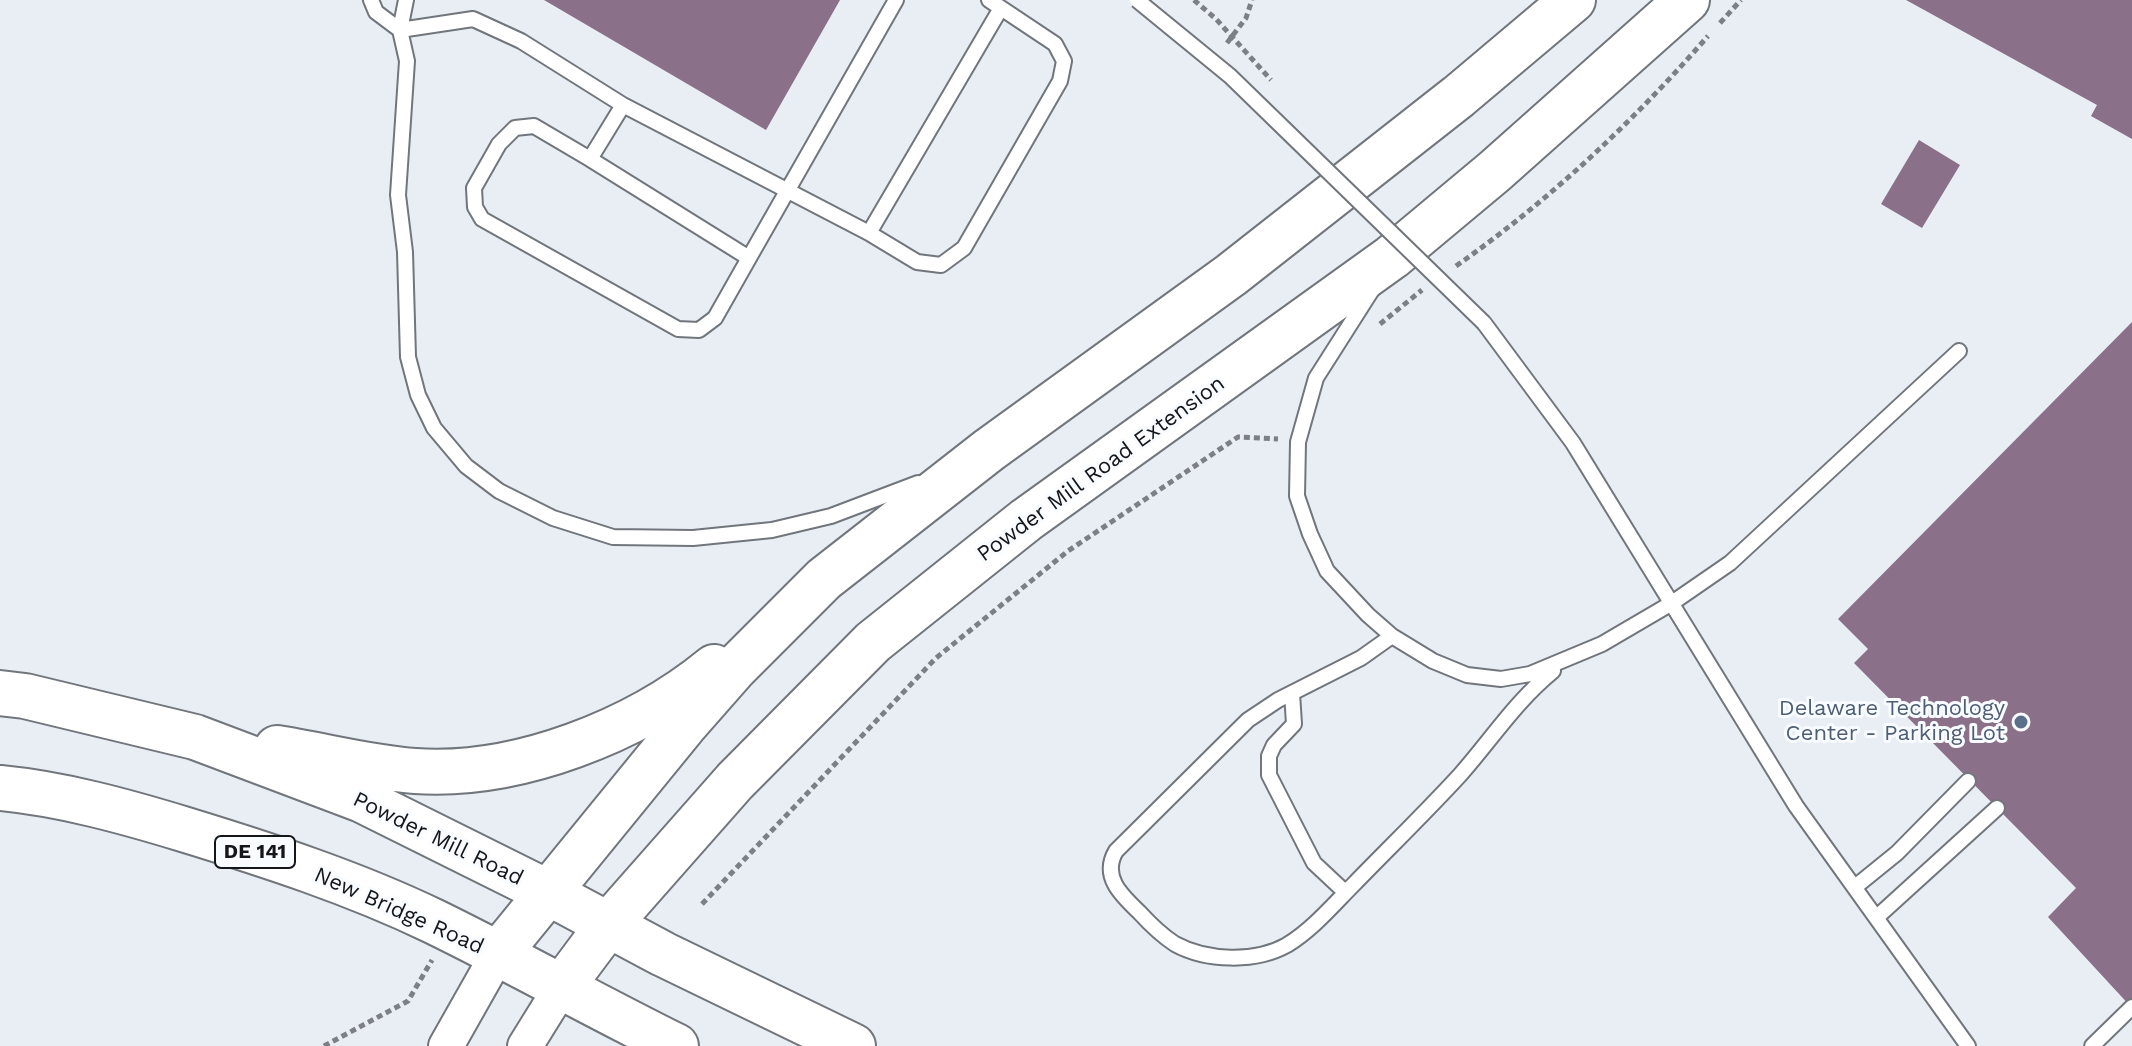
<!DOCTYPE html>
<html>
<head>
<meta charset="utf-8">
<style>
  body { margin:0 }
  canvas { display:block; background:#e9eef4 }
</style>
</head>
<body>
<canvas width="2132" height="1046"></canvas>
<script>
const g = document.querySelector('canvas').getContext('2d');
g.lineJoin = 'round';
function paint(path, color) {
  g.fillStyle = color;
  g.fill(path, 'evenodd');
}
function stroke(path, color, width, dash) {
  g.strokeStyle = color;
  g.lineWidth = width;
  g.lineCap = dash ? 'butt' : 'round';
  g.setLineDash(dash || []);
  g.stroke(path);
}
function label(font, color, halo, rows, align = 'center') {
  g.font = font + ' "Work Sans",sans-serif';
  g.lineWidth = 6;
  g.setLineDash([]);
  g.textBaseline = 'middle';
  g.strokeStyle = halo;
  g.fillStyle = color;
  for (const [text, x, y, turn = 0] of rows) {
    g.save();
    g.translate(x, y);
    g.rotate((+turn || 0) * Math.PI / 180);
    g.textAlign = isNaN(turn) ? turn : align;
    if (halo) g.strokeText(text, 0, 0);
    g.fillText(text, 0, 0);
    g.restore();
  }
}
const building = new Path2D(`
  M544,0H840L766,130Z
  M1906,0H2132V139L2091,116L2097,105Z
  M1919,140L1960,165L1922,228L1881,204Z
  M2132,322V1008L2048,917L2076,888L1854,663L1868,649L1838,619Z`);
const path = new Path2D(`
  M1720,23L1741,0
  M1227,43L1246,18L1252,0
  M1456,266C1550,200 1633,122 1708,36
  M1380,324L1422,290
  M702,904L936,658L1068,551L1238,437L1278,439
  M324,1046L408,1001L432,960`);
const service = new Path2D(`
  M371,0L376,12L400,30L473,19L521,41L623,105L590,159L749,258L715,318L699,330L678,329L482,219L475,207L474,188L499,144L515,128L534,126L590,159
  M406,0L400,30L407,61L398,195L405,252L408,357L418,395L434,428L466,466L499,491L553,518L613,537L693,538L772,530L831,516L918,483
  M623,105L869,233L917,262L941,265L964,248L1060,81L1064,61L1055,44L989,0
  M869,233L1001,8
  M749,258L896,0
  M1372,290L1316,378L1298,442L1297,496L1310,534L1327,571L1368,615L1392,636L1433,661L1467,675L1501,679L1530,674L1602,644L1672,603L1730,563L1959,351
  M1484,323L1573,443L1796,806L1968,1046
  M1392,636L1361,658L1278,700L1248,720L1116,851C1101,876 1121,895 1139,912C1150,924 1161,935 1175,944C1206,961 1255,963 1287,945C1313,929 1333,905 1354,884C1389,848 1426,812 1460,775C1491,740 1516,701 1553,671
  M1292,693L1294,724L1274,745L1269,756V775L1314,863L1345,892
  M1855,887L1897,853L1968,781
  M1877,917L1997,808
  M2092,1046L2132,1007`);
const tertiary = new Path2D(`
  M446,1046L498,954
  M525,1046L561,988`);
const trunk = new Path2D(`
  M0,693L25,696L195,737L362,800L547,892L663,954L853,1046
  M277,748C322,755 370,768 415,771C517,778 636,731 714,667
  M0,788C62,794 124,811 183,829C268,855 354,883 433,921C515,961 595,1006 676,1046
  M498,954L684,726L735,668L824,579L989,450L1231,275L1459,96L1573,0
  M561,988L608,925L735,781L873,642L1026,520L1392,257L1495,171L1687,0`);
const pathBridge = new Path2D(`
  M1194,0L1216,19L1271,80`);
const serviceBridge = new Path2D(`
  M1137,0L1230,76L1484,323`);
const markers = [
  [2021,722,8,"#5c6f8a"]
];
const shields = [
  [255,852,80]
];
const shieldNames = [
  ["DE 141",255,852]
];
const streetNames = [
  ["Powder Mill Road Extension",1101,469,-36],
  ["Powder Mill Road",438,839,26],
  ["New Bridge Road",399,911,24]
];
const serviceNames = [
  ["Delaware Technology",2005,709],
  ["Center - Parking Lot",2005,734]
];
paint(building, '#8a7089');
stroke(service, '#71767c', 18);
stroke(tertiary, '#71767c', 38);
stroke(trunk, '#71767c', 48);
stroke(path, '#7c7f83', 5, [6, 4]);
stroke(service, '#fff', 14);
stroke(tertiary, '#fff', 34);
stroke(trunk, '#fff', 44);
stroke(serviceBridge, '#71767c', 18, []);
stroke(pathBridge, '#7c7f83', 5, [6, 4]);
stroke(serviceBridge, '#fff', 14);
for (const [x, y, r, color] of markers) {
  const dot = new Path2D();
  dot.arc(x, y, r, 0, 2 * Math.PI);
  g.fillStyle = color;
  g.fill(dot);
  stroke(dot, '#f8fbff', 3);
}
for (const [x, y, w] of shields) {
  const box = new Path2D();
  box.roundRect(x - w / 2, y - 16, w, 32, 6);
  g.fillStyle = '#f8fbff';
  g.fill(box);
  stroke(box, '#141618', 2);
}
label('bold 20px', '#141618', null, shieldNames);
label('22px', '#141618', '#f8fbff', streetNames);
label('22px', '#4e5e75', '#f8fbff', serviceNames, 'right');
</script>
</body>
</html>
